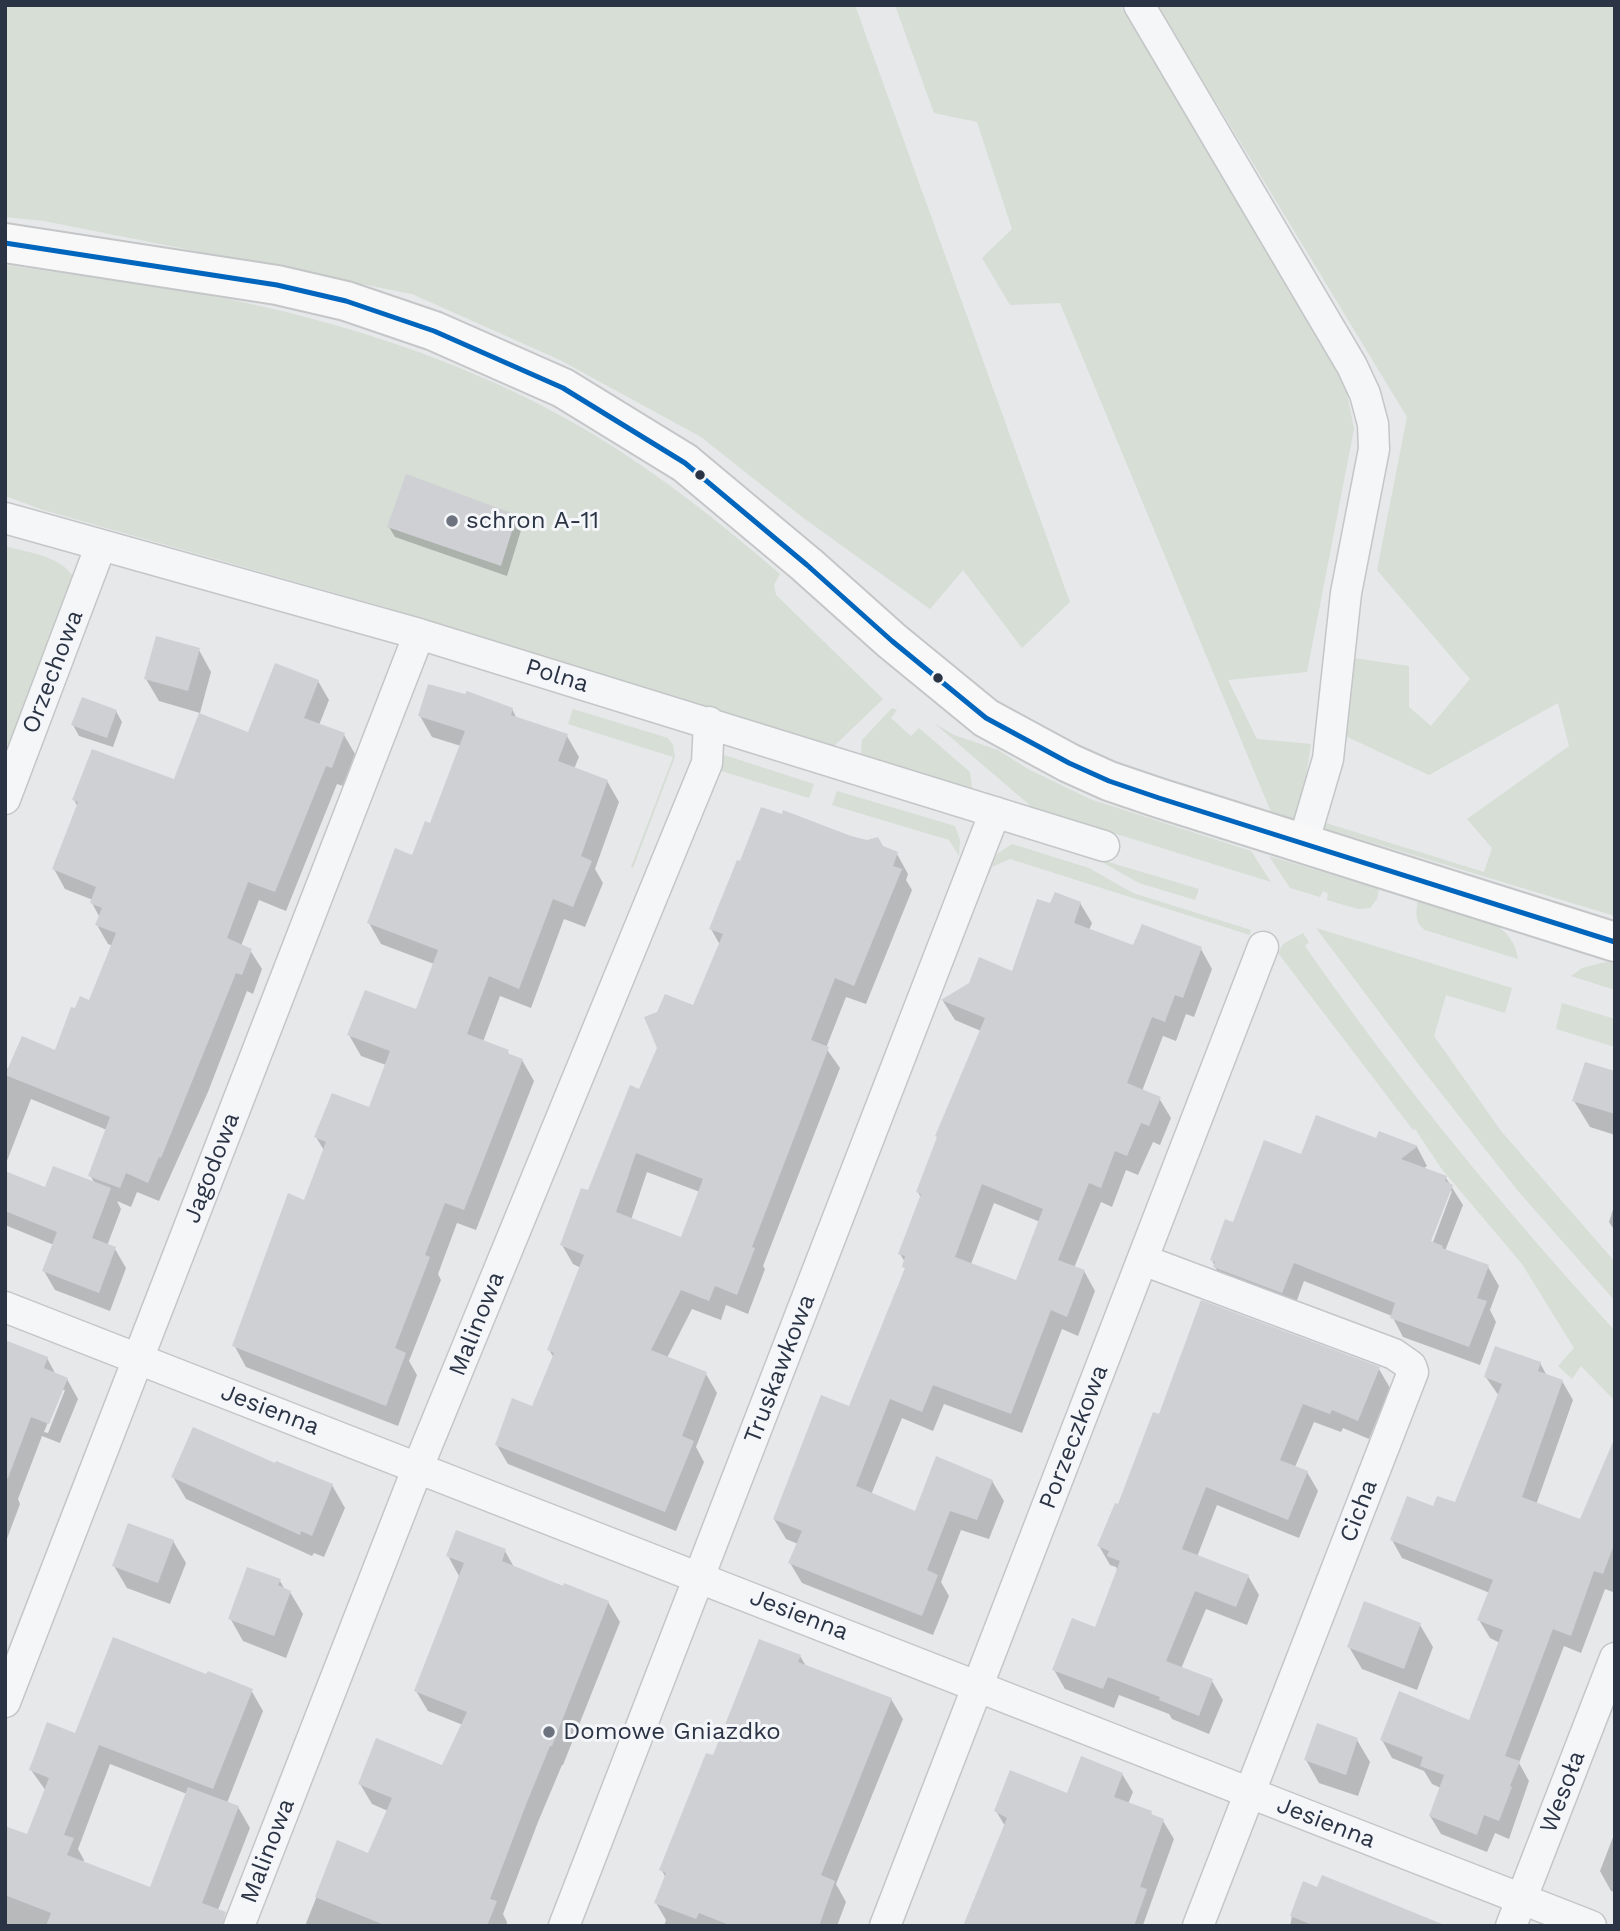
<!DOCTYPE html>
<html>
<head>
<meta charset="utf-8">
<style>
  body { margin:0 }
  #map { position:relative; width:1620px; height:1931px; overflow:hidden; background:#e6e8ea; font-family:"Work Sans",sans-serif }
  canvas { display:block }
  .frame { position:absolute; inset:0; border:7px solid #2b3445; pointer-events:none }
</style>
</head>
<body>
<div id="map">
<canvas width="1620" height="1931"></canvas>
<div class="frame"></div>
</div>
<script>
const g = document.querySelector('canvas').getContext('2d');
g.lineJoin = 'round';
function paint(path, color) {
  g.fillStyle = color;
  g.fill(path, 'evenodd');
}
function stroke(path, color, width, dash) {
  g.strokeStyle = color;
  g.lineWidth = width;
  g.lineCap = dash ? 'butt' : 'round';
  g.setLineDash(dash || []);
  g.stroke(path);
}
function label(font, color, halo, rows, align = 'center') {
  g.font = font + ' "Work Sans",sans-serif';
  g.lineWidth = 6;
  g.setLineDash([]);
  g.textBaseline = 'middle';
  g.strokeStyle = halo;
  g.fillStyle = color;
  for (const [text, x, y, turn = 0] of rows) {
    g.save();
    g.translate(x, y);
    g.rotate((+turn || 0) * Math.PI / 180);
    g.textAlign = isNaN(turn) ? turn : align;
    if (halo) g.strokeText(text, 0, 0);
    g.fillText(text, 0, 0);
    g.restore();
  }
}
const green = new Path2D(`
  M5,5H855L1070,602L1022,648L963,570L930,609L802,517L701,437L560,360L412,294L44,221L5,217Z
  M895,5H1120L1344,378L1354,429L1307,672L1228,680L1257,739L1311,744L1300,815L1484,872L1492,848L1467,819L1569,746L1558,703L1429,775L1343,735L1353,658L1409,666V707L1431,726L1470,679L1377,570L1407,417L1157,5H1615V916L1271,812L1060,303L1010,305L982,258L1012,229L977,122L934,113Z
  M5,265C94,278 185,288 273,309C384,335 494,375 593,434C660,475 721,523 780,574L774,585L776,595L883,699L834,746L381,606L43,510L5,496Z
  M5,546C29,553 58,555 73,576L5,764Z
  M892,708L897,710L891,718L911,736L919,728L970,772L972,789L861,755L862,740Z
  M573,709L668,738L673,745L675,757L633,868L631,867L673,757L568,724Z
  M934,723L954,735L998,750L1028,769L1090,799L1251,851L1271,882L1033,808Z
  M721,754L814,784L809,798L705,766Z
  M837,791L955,826L960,840L959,856L949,840L832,805Z
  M1012,844L1089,868L1133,893L1251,930L1250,935L1010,859L992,867L989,875L987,874L997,854Z
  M1269,856L1379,889L1377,899L1370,908L1358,909L1327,900L1328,893L1323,891L1320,897L1290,888Z
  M1095,858L1199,889L1195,900L1139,883Z
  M1418,900L1496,925C1509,934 1515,943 1518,959L1425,930C1414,922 1416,912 1418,900Z
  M1316,928L1512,988L1505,1013L1446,995L1434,1036L1501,1131L1615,1262V1301L1518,1191L1419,1065Z
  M1303,933L1309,942L1305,946C1399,1082 1504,1209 1615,1331V1401L1581,1366L1572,1379L1558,1366L1574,1348L1522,1264L1441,1168L1415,1129L1413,1130L1278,953L1283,944Z
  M1606,962L1615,963V990L1571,976L1582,968Z
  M1562,1003L1615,1019V1047L1556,1029Z`);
const shadow = new Path2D(`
  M516,517L522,527L507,576L395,537L389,527Z
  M199,650L211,672L200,713L159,701L146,679Z
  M318,681L329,700L319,725L344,735L355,754L343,786L337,784L286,911L259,900L241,946L250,950L262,969L253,994L247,991L208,1092L159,1201L137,1192L131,1207L117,1201L121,1209L107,1246L115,1249L126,1268L110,1311L55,1290L44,1271L54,1245L5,1225V1173L46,1189L95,1184L90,1175L107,1130L31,1099L5,1166V1068L9,1069L56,1052L76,1011L90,1002L113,946L108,944L97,925L100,918L92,903L93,900L65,889L54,869L78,807L74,800L175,781L249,734Z
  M512,709L517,719L567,736L579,757L574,769L607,781L619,802L595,869L603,883L585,927L564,919L531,1008L500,996L483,1042L507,1051L510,1056L522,1060L534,1081L476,1230L457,1223L438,1274L441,1280L409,1361L417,1375L398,1426L246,1367L234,1345L305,1203L325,1152L316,1137L370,1110L386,1065L361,1056L349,1035L417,1011L434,964L381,944L369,923L431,826L461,746L432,737L420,716Z
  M116,711L122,722L113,747L79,736L73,725Z
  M882,847L897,854L908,874L906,880L912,890L866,1004L846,997L826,1048L840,1068L763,1266L765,1269L748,1314L726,1305L721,1320L692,1309L667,1358L706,1374L717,1393L696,1447L704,1462L676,1531L508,1464L496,1444L533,1408L554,1358L549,1350L581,1268L573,1264L562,1245L640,1091L694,1007L720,945L711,929ZM647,1172L700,1192L682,1239L631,1220Z
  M1080,903L1092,923L1089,930L1134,948L1201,949L1212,969L1194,1017L1186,1014L1176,1041L1163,1036L1142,1091L1159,1098L1171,1118L1160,1145L1153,1142L1138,1175L1126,1170L1112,1207L1101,1202L1074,1268L1084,1271L1095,1291L1078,1336L1062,1329L1022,1433L944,1404L933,1431L902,1418L871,1495L916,1513L992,1481L1004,1501L989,1539L961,1530L941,1582L949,1596L933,1635L802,1583L790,1563L798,1544L786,1539L774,1519L850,1408L906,1270L905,1262L900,1254L921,1198L918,1192L981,1031L955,1020L943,1001L1013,974L1051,905ZM994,1203L1040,1222L1017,1282L971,1264Z
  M1615,1073V1135L1590,1127L1574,1101Z
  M1380,1133L1417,1147L1427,1166L1423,1169L1446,1178L1463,1205L1445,1251L1488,1267L1499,1286L1490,1310L1496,1322L1480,1365L1403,1337L1392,1316L1304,1281L1293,1311L1226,1286L1215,1267L1212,1260L1234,1224L1302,1157L1378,1141ZM1449,1191H1452L1430,1250L1427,1249Z
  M1615,1203V1231L1609,1222Z
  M5,1342L47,1358L56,1375L67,1379L78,1399L60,1443L42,1436L18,1499L20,1504L5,1544ZM61,1390H65L48,1433L44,1432Z
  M1540,1363L1547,1376L1562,1381L1573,1400L1536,1505L1581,1522L1615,1476V1587L1613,1592L1605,1589L1581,1653L1564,1646L1519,1763L1529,1781L1509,1839L1495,1833L1487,1852L1441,1834L1430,1816L1441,1788L1432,1784L1424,1771L1392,1758L1382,1740L1470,1722L1500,1643L1490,1638L1479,1620L1490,1593L1402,1558L1392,1540L1434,1508L1456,1505L1499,1396L1485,1376Z
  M1379,1369L1390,1388L1369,1439L1343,1428L1341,1432L1314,1422L1295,1467L1307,1472L1318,1491L1299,1538L1217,1505L1197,1557L1248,1576L1259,1595L1247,1625L1206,1609L1181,1669L1212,1681L1223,1700L1209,1734L1172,1719L1169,1714L1119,1695L1114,1708L1065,1689L1054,1670L1096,1629L1118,1572L1116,1567L1110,1565L1099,1546L1160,1416Z
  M276,1466L332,1485L345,1508L324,1557L314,1553L312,1556L186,1499L173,1477Z
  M173,1541L186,1563L170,1604L127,1588L114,1566Z
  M505,1551L515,1569L608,1602L620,1622L563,1765H562L538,1822L503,1914L507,1922L506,1926H305L338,1843L369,1855L388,1811L372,1804L360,1784L443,1767L463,1725L428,1711L416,1691L459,1576L448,1556Z
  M280,1581L285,1590L290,1592L303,1614L286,1658L243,1641L230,1618Z
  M1420,1625L1433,1647L1417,1690L1362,1669L1349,1647Z
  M800,1656L806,1666L891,1699L903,1719L836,1884L846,1902L837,1926H664L666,1920L656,1903L666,1878L661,1869L714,1758Z
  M207,1676L251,1690L263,1711L227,1803L238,1807L250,1828L214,1920L218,1926H5V1892L46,1791L31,1770L75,1736ZM110,1764L187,1794L152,1889L83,1863L84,1860L78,1849Z
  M1357,1740L1370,1762L1358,1796L1319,1783L1306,1760Z
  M1122,1774L1133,1792L1128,1804L1151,1813L1153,1817L1163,1821L1174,1839L1143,1925L965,1926L1005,1826L996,1811L1068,1795Z
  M1615,1832V1892L1611,1891L1600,1871Z
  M1292,1916L1442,1926H1290Z`);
const building = new Path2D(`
  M406,474L517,515L501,566L387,527Z
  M156,636L200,648L188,691L144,679Z
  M275,663L319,680L304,718L345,733L332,768L326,766L275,892L248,882L227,938L252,949L242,975L236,973L161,1158L159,1157L148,1183L126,1173L120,1188L88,1176L110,1117L5,1075L22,1036L55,1050L71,1007L75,1008L80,996L89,1000L116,933L95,925L102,908L90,903L96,887L52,869L78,802L72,800L92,749L174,779L199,713L248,732Z
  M428,684L465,694L467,691L513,708L511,715L568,734L558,761L608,780L581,856L592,861L573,907L553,899L519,989L489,976L467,1034L509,1050L507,1053L523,1059L464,1210L445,1203L425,1255L430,1257L395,1348L406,1353L386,1406L232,1346L288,1193L304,1200L326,1142L314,1137L332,1093L369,1107L390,1051L347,1035L365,990L416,1009L438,950L367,923L395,848L412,855L425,821L430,823L465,731L418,716Z
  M82,697L117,710L107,738L71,725Z
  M761,807L782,814L783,810L851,836L867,840L878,837L883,846L898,852L893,866L902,869L854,986L835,978L811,1040L829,1047L752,1247L755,1248L737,1295L715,1286L709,1301L681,1290L651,1350L707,1372L682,1436L694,1441L665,1512L495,1445L512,1398L532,1406L554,1353L547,1350L584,1255L560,1245L581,1188L588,1190L630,1085L639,1089L657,1048L644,1017L657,1012L665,994L693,1005L723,934L709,929L737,860L740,861ZM636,1153L703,1179L681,1237L616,1212Z
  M1055,892L1081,902L1074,923L1133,945L1142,924L1202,947L1183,998L1175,995L1165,1022L1152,1017L1127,1083L1161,1097L1149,1126L1141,1123L1127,1156L1115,1151L1101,1188L1089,1183L1058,1260L1085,1270L1067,1317L1051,1310L1011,1414L933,1385L922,1412L890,1399L856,1486L915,1511L936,1456L993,1480L977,1520L950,1511L927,1570L938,1575L922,1616L788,1563L802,1531L773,1519L821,1395L849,1406L905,1268L902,1267L905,1256L898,1254L921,1194L916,1192L937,1137L935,1136L985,1018L941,1000L969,983L979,957L1012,971L1037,899L1050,903ZM982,1184L1043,1209L1016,1280L955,1257Z
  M1585,1062L1615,1071V1114L1572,1101Z
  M1316,1115L1376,1138L1379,1131L1418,1146L1401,1159L1447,1176L1445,1181L1453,1185L1431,1241L1443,1246L1442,1248L1489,1265L1477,1298L1487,1301L1469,1347L1390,1318L1395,1303L1294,1263L1282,1293L1213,1267L1215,1262L1210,1260L1225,1219L1233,1222L1264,1140L1301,1154Z
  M53,1166L111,1188L92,1238L116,1247L99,1293L42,1271L57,1232L5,1211V1171L45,1187Z
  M1201,1300L1380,1367L1358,1421L1332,1410L1330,1414L1303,1404L1280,1460L1308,1471L1288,1520L1206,1487L1182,1549L1249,1575L1236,1607L1195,1591L1166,1661L1213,1679L1199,1716L1159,1700L1160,1697L1108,1677L1103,1689L1052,1670L1072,1618L1095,1627L1120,1561L1107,1556L1109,1551L1097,1546L1115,1503L1118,1504L1153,1412L1159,1414Z
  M5,1340L48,1357L44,1368L68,1378L49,1424L31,1417L8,1478H5Z
  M1495,1346L1541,1362L1538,1371L1563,1380L1522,1497L1580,1519L1615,1437V1542L1603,1574L1594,1571L1571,1636L1553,1629L1505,1756L1520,1761L1510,1786L1512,1787L1499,1821L1484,1815L1477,1835L1429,1816L1444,1775L1420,1766L1423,1757L1380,1740L1399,1691L1469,1720L1503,1630L1477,1620L1493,1580L1390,1540L1407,1496L1433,1506L1437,1496L1455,1502L1502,1384L1484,1377Z
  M193,1427L275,1463L276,1461L333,1484L312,1536L301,1531L300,1535L171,1477Z
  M128,1523L174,1540L158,1583L112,1566Z
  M456,1530L506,1549L502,1561L563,1586L564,1583L609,1601L552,1746H550L527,1802L490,1899L497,1901L487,1926H387L315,1897L337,1840L368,1853L392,1798L358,1784L376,1738L442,1765L467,1712L414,1691L464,1563L446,1556Z
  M247,1567L281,1579L278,1585L291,1591L274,1636L228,1619Z
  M1364,1601L1421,1623L1404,1669L1347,1647Z
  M113,1637L206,1674L208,1671L253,1689L213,1789L99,1745L64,1835L74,1838L67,1855L150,1887L188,1787L239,1806L202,1903L226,1912L222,1926H46L51,1913L5,1895V1826L27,1834L49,1778L29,1770L47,1722L75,1733Z
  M759,1639L801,1655L798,1662L892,1698L821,1875L835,1881L819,1926H732L699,1913L696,1919L654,1903L666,1873L659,1870L706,1753L713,1755Z
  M1317,1723L1358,1738L1346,1775L1304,1760Z
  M1081,1756L1123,1773L1114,1797L1152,1811L1151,1814L1164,1819L1140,1887L1147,1889L1134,1926H963L1007,1818L994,1811L1010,1770L1067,1793Z
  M1322,1875L1442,1924V1926H1315L1290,1916L1303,1881L1317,1887Z`);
const street = new Path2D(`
  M1139,5L1352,366L1365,394L1373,424L1374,449L1346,593L1328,759L1303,844
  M5,518L419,634L1104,846
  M5,799L101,545
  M1143,1260L1394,1354L1411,1366L1413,1372L1198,1926
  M5,1307L1591,1926
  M5,1702L419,634
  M239,1926L418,1467L707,763L709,722
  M564,1926L995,812
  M885,1926L1263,947
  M1511,1926L1615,1658`);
const secondary = new Path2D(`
  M5,243L277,285L346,301L434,331L563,388L685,463L807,565L892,641L986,718L1069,763L1109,781L1159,798L1615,942`);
const bus1 = new Path2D(`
  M5,243L277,285L346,301L434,331L563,388L685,463L807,565L892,641L986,718L1069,763L1109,781L1159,798L1615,942`);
const markers = [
  [700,475,6,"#2b3445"],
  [452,521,7,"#6c737f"],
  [938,678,6,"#2b3445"],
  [549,1732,7,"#6c737f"]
];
const poiNames = [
  ["schron A-11",466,521],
  ["Domowe Gniazdko",563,1732]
];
const streetNames = [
  ["Orzechowa",53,672,-69],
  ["Polna",557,676,17],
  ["Jagodowa",212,1168,-69],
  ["Malinowa",477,1324,-68],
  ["Truskawkowa",780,1369,-69],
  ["Jesienna",270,1410,21],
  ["Porzeczkowa",1074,1437,-69],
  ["Cicha",1359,1511,-69],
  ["Jesienna",799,1615,21],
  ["Wesoła",1563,1792,-69],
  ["Jesienna",1326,1823,21],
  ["Malinowa",268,1851,-69]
];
paint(green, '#d6ded6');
paint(shadow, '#0003');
paint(building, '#ced0d3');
stroke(street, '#c4c6c8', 33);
stroke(secondary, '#c4c6c8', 42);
stroke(street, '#f5f6f7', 30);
stroke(secondary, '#f8f8f8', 38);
stroke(bus1, '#0065bd', 5);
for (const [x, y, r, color] of markers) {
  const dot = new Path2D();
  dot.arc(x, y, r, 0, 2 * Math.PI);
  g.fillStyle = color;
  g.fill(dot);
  stroke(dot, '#f4f6f9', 2.5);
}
label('24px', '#2b3445', '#f4f6f9', poiNames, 'left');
label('24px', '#2b3445', '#f4f6f9', streetNames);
</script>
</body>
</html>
